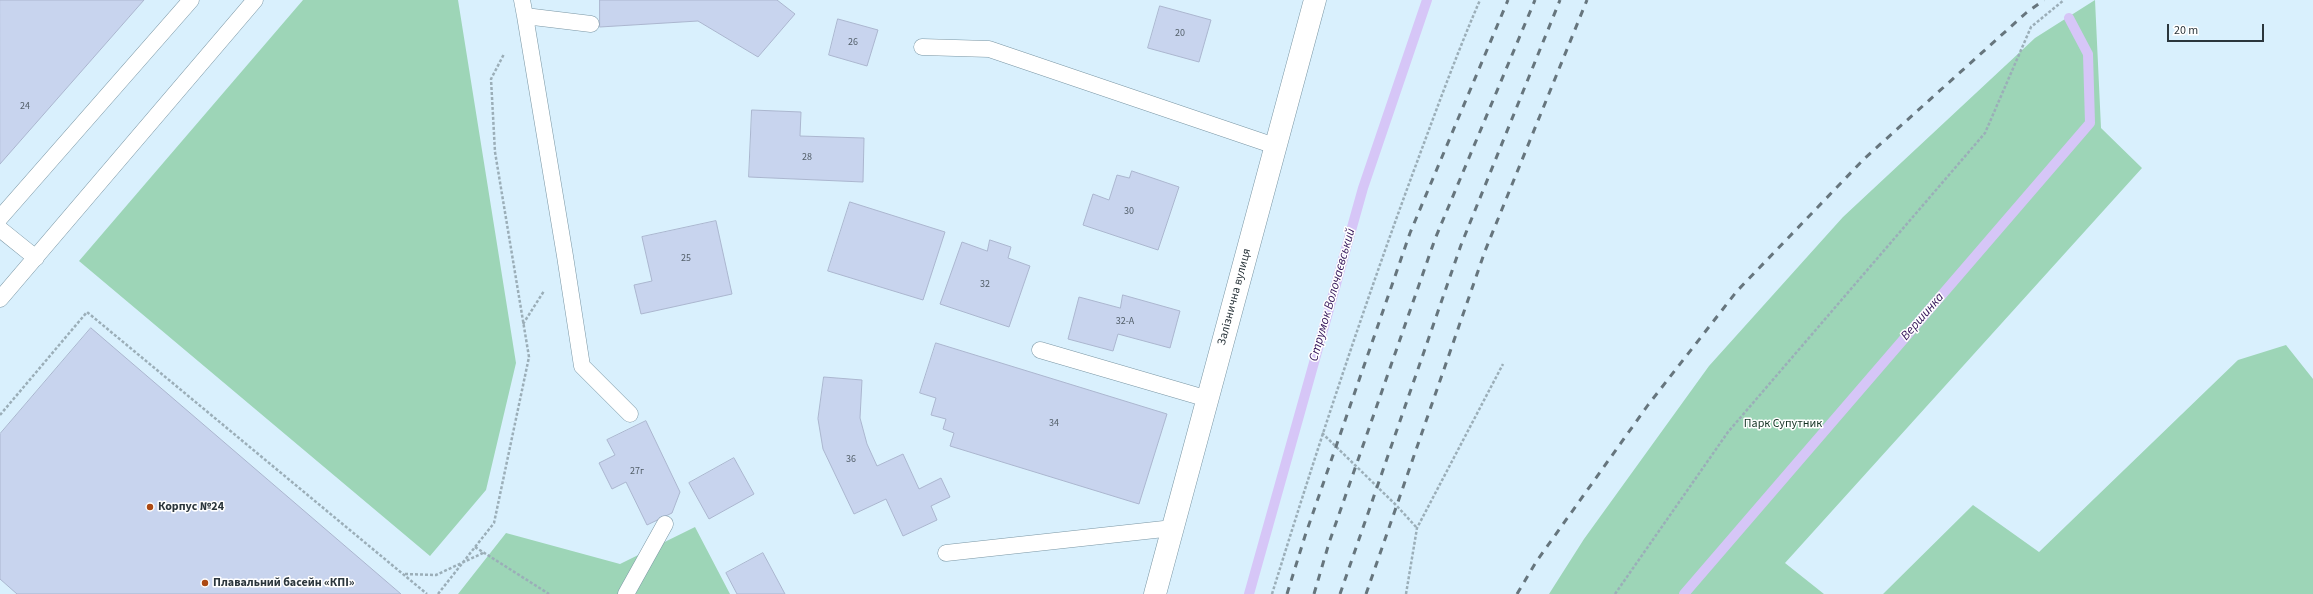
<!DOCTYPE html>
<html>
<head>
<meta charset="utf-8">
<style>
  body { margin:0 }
  #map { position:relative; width:2313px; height:594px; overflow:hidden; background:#d9f0fd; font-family:"Source Sans 3",sans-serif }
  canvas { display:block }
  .scale { position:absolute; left:2167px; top:24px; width:97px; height:18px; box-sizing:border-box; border:2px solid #2b363c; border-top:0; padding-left:5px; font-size:12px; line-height:14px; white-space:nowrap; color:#2b363c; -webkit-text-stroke:3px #fff; paint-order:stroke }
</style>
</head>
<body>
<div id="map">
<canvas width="2313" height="594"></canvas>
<div class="scale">20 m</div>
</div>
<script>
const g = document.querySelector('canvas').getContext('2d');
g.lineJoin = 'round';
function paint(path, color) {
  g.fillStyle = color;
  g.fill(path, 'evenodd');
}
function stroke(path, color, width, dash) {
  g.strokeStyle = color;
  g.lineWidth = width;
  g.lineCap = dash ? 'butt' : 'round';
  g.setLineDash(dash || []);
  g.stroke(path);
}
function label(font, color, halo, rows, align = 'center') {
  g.font = font + ' "Source Sans 3",sans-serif';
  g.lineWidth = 3;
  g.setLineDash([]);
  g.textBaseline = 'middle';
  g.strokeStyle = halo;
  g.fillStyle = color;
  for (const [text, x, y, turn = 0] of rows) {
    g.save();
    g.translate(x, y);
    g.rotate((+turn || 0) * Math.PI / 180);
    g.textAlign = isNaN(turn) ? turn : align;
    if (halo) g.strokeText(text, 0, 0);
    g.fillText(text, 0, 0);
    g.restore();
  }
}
const green = new Path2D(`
  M303,0H458L516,363L486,490L430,556L79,261Z
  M2095,0L2101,128L2142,168L1785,563L1824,594H1549L1584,539L1709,366L1843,217L2035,38Z
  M2286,345L2313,379V594H1883L1973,505L2039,552L2238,360Z
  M695,527L730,594H458L506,533L620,564Z`);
const stream = new Path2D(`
  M1249,594L1363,188L1427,0
  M1684,594L2090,123L2088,54L2069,18`);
const building = new Path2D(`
  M0,0H144L0,164Z
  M600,0H777L795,14L758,57L698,21L600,27Z
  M1160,6L1211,20L1199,62L1148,48Z
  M838,19L878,30L867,66L829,55Z
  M752,110L801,112L800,136L864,138L863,182L749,177Z
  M1132,171L1179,187L1158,250L1083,225L1093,194L1109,200L1117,175L1129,178Z
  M850,202L945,232L923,300L828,271Z
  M716,221L732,294L641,314L634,285L652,281L642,237Z
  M990,240L1011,247L1008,258L1030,266L1009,327L940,304L962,242L987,251Z
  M1123,295L1180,311L1170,348L1118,334L1113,351L1068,339L1079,297L1120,308Z
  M91,328L401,594H17L0,579V434Z
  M936,343L1167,414L1139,504L950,446L954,433L943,429L946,419L931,415L936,398L920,393Z
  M824,377L862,380L860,418L867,444L877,466L903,454L919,489L941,478L950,497L931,506L937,520L903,536L886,499L854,514L823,449L818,419Z
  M646,421L680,492L672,513L647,525L626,482L612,489L599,463L615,455L607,440Z
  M734,458L754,494L709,519L689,483Z
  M763,553L785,594H737L726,573Z`);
const path = new Path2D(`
  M523,324L544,291
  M0,415L87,312L427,594
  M1322,433L1396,505L1417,528
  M475,547L549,594
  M405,574L436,575L483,553
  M438,594L494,523L529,357L495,152L491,79L504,54
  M1272,594C1317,449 1364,305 1417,162C1437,108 1457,53 1480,0
  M1406,594L1417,528L1503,364
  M1615,594L1728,432L1985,133L2031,27L2064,0`);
const service = new Path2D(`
  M522,0L525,16L591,24
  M525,16L565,256L582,366L630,414
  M922,47L989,49L1275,146
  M0,218L191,0
  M0,229L36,258
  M0,299L255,0
  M1040,350L1208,399
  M946,553L1173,528
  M626,594L665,524`);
const minor = new Path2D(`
  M1155,594L1315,0`);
const rail = new Path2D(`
  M1287,594L1305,536L1410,233L1508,0
  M1314,594L1329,543L1435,239L1535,0
  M1340,594L1461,245L1560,0
  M1366,594L1485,251L1587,0
  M1517,594L1536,562L1648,405L1737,291L1865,158L2026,13L2044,0`);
const markers = [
  [150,507,4,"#ac4913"],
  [205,583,4,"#ac4913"]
];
const numberNames = [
  ["20",1180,34],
  ["26",853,43],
  ["24",25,107],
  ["28",807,158],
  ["30",1129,212],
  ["25",686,259],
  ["32",985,285],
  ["32-А",1125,322],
  ["34",1054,424],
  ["36",851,460],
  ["27г",637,472]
];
const streetNames = [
  ["Залізнична вулиця",1235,297,-75]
];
const parkNames = [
  ["Парк Супутник",1783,424]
];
const poiNames = [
  ["Корпус №24",158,507],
  ["Плавальний басейн «КПІ»",213,583]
];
const waterNames = [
  ["Струмок Волочаєвський",1333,295,-74],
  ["Вершинка",1923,317,-49]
];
paint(green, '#9dd5b7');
stroke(stream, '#d6c6f7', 10);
paint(building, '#c8d4ee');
stroke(building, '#abb6cf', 1);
stroke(service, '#7a96a4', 17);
stroke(minor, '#7a96a4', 23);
stroke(path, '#9baeb8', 2.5, [3, 2]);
stroke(service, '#fff', 16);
stroke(minor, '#fff', 22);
stroke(rail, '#66757d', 3, [7, 7]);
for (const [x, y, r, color] of markers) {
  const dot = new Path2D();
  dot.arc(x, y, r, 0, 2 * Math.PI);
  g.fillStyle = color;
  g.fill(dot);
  stroke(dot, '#fff', 1.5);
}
label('10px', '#525e68', null, numberNames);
label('12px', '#2b363c', '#fff', streetNames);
label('12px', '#133223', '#fff', parkNames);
label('bold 12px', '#2b363c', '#fff', poiNames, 'left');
label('italic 13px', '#35155a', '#fff', waterNames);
</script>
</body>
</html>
